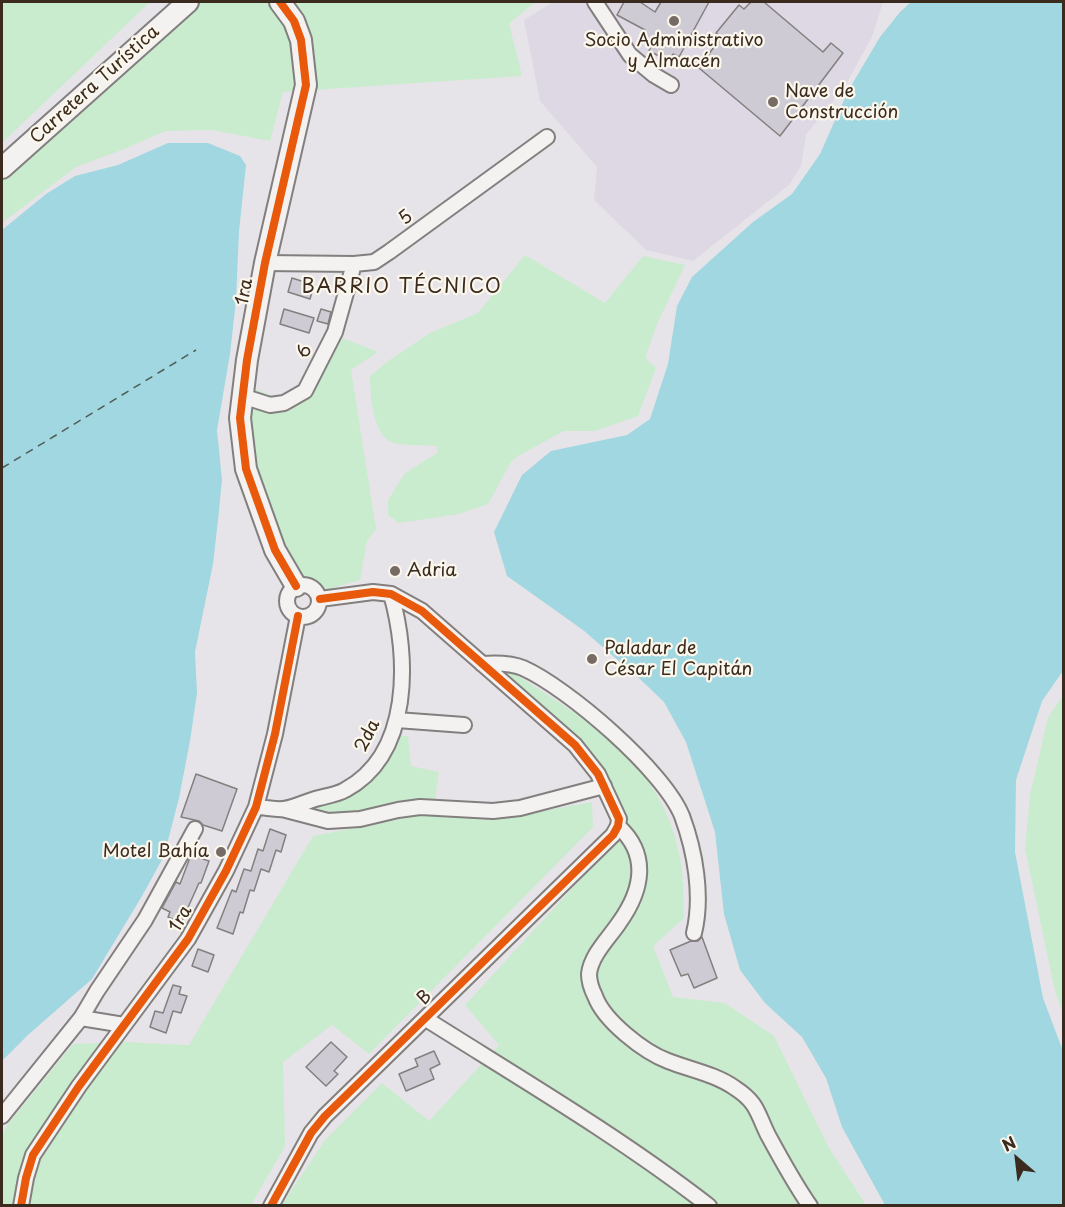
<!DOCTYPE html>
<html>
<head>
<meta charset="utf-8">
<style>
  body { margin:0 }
  #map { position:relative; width:1065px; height:1207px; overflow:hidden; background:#e7e4e9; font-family:"Playpen Sans",sans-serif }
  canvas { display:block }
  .frame { position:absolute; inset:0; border:3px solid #3b2a1e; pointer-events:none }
  .north { position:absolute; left:987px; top:1129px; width:60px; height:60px; -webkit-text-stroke:4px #fbf7ec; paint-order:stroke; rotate:332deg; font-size:16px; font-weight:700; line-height:24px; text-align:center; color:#3b2a1e }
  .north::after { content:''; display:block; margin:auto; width:21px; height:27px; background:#3b2a1e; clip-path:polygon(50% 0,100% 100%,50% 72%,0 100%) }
</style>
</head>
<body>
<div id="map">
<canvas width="1065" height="1207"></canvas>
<div class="frame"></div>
<div class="north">N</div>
</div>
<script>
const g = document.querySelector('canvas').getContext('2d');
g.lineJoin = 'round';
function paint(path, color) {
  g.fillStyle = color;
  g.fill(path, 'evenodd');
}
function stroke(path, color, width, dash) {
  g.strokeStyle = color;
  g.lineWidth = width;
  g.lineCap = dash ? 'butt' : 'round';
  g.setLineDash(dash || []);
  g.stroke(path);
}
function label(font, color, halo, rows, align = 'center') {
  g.font = font + ' "Playpen Sans",sans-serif';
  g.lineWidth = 4.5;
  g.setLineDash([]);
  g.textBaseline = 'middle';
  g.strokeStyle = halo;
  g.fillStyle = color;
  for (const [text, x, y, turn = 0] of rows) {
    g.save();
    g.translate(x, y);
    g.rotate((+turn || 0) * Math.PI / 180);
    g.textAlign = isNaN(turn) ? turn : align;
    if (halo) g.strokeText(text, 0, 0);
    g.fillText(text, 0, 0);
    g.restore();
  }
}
const built = new Path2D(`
  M553,2H883L872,37L845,86L806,135L801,166L789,185L693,261L646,250L594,200L597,167L540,101L524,20Z`);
const green = new Path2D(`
  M2,2H150L2,143Z
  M197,2H535L509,24L522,76L283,92L270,141L212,130L165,131L127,148L76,167L2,223V177Z
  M525,255L605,303L643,256L685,265L657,324L645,358L656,368L638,416L595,431H564L518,456L511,462L488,504L459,514L399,523L388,515V500L405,473L437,453V446C423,445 407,446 394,443C373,438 370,394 370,376L388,361L430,333L478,313Z
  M335,335L378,352L351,370L376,529L367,541L360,580L325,590L316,580L299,575L270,514L251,454L250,387L278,398L309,395Z
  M506,671L512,672C588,722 662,760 680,858C684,877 683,898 684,918L653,946L673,997L725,1003L774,1036L829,1148L866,1205L281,1206L325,1140L382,1083L429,1121L499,1045L465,1005L613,844L615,796L505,677Z
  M1063,695V1014L1055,991L1025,849L1030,795L1048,718Z
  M399,736H408L411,766L439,772L435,800C394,803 358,815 316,814L312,809L313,805L343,799L362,788L387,761L391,748Z
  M592,802L593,827L369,1054L332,1025L283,1062L285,1146L251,1205L2,1206V1137L8,1124L73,1044L125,1042L189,1045L313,836L437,812L499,819Z`);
const water = new Path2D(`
  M911,2H1063V671L1042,701L1016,780L1015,852L1043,998L1063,1051V1205H885L842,1127L826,1078L802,1037L765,1003L740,970L724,914L715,832L686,742L664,702L641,680L583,630L507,576L494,532L522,475L551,451L627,435L650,419L668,364L677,306L692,277L753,222L792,194L820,154L848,91L880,37L900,12Z
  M168,143H208L240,156L246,165L239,231L236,300L230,354L217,430L222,480L218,520L213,564L195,652L197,693L190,741L179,798L164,856L142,896L92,979L29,1034L2,1061V230L46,194L75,176L118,165Z`);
const ferry = new Path2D(`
  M2,468L196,350`);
const building = new Path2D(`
  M624,2H640L655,12L661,2H709L679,57L673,54L669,61L649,51L651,46L640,40L645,30L617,15Z
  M751,2H764L823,52L831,43L843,53L780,136L699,68L721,37L716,33L739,5L744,9Z
  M292,278L314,285L310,299L288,292Z
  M284,309L314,318L309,333L280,324Z
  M321,309L331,312L328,324L317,321Z
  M196,774L237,789L222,831L203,825L199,821L181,817Z
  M270,829L286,835L281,852L276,850L269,872L261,869L254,891L250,890L243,913L240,912L233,934L217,928L232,890L236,892L244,869L251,871L258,849L263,851Z
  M191,855L209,861L201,883H199L181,923L168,917L170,912L162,908L176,882L180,884Z
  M702,937L717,978L694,988L688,974L681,976L670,950L691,941H698Z
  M198,949L214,955L208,972L192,966Z
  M173,985L181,987L179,994L187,996L181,1013L173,1011L166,1033L150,1027L155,1011L163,1013Z
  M331,1042L347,1057L334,1071L338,1074L326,1086L306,1067Z
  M434,1051L440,1064L430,1069L434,1079L406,1091L399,1074L418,1066L415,1059Z`);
const street = new Path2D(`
  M595,2L630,55L654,75L671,85
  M265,263L354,264L374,262L389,252L547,137
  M242,396L270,405L284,403L305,391L335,332L354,264
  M287 601a16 16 0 1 1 32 0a16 16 0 1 1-32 0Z
  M482,664C495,663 511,663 523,668C568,688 664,771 682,816C695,851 703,896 694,933
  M397,720L464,725
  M256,807C265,807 275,810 284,809C296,807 307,801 319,798C327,796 338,794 345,790C412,754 409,657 391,594
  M282,809L328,821L360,819L398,810L420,807L493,811L520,808L604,786
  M618,826C650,855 642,891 619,923C609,938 591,955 589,974C589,980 592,990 595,996C604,1021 644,1052 668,1061C691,1070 715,1074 735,1088C758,1103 757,1113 768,1135C781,1159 794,1183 810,1206
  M81,1018L124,1025
  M426,1019C521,1079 620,1137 709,1206
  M2,1116L81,1018L97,991L145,920L195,829
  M21,1206L26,1178L33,1155L79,1086L188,939L226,871L256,807L275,734L298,616
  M271,1206L311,1133L325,1116L613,835L618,826L619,819L598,774L575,745L422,611L391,594L373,592L320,599`);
const secondary = new Path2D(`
  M280,2L294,21L301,40L306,85L265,263L247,360L240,418L246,469L275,550L296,586
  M2,168L188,2`);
const cycleway = new Path2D(`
  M280,2L294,21L301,40L306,85L265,263L247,360L240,418L246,469L275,550L296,586
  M21,1206L26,1178L33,1155L79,1086L188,939L226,871L256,807L275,734L298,616
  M271,1206L311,1133L325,1116L613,835L618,826L619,819L598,774L575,745L422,611L391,594L373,592L320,599`);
const markers = [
  [674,21,6,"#776b65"],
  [773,102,6,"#776b65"],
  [395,571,6,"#776b65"],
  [592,659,6,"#776b65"],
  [221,852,6,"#776b65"]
];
const poiNames = [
  ["Socio Administrativo",674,41,"center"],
  ["y Almacén",674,62,"center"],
  ["Nave de",785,92],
  ["Construcción",785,113],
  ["Adria",407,571],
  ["Paladar de",604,649],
  ["César El Capitán",604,670],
  ["Motel Bahía",209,852,"right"]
];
const streetNames = [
  ["Carretera Turística",95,85,-42],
  ["5",406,218,-36],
  ["1ra",245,292,-79],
  ["6",305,352,-63],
  ["2da",368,736,-63],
  ["1ra",181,919,-59],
  ["B",425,998,-45]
];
const neighbourhoodNames = [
  ["BARRIO TÉCNICO",402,287]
];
paint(built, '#ddd8e4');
paint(green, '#c9ebce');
paint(water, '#a0d7e0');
stroke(ferry, '#505c57', 1.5, [8, 6]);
paint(building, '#cfcbd5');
stroke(building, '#837f7e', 1.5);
stroke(street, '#837f7e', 18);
stroke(secondary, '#837f7e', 24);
stroke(street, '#f4f2f0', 14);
stroke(secondary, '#f4f2f0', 20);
stroke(cycleway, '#e8590c', 8);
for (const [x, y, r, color] of markers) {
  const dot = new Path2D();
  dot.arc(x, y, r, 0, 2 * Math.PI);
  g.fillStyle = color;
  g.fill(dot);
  stroke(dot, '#fbf7ec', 2);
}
label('18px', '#3b2a1e', '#fbf7ec', poiNames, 'left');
label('18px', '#3b2a1e', '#fbf7ec', streetNames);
g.letterSpacing = '1.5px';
label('20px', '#3b2a1e', '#fbf7ec', neighbourhoodNames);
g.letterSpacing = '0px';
</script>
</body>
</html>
